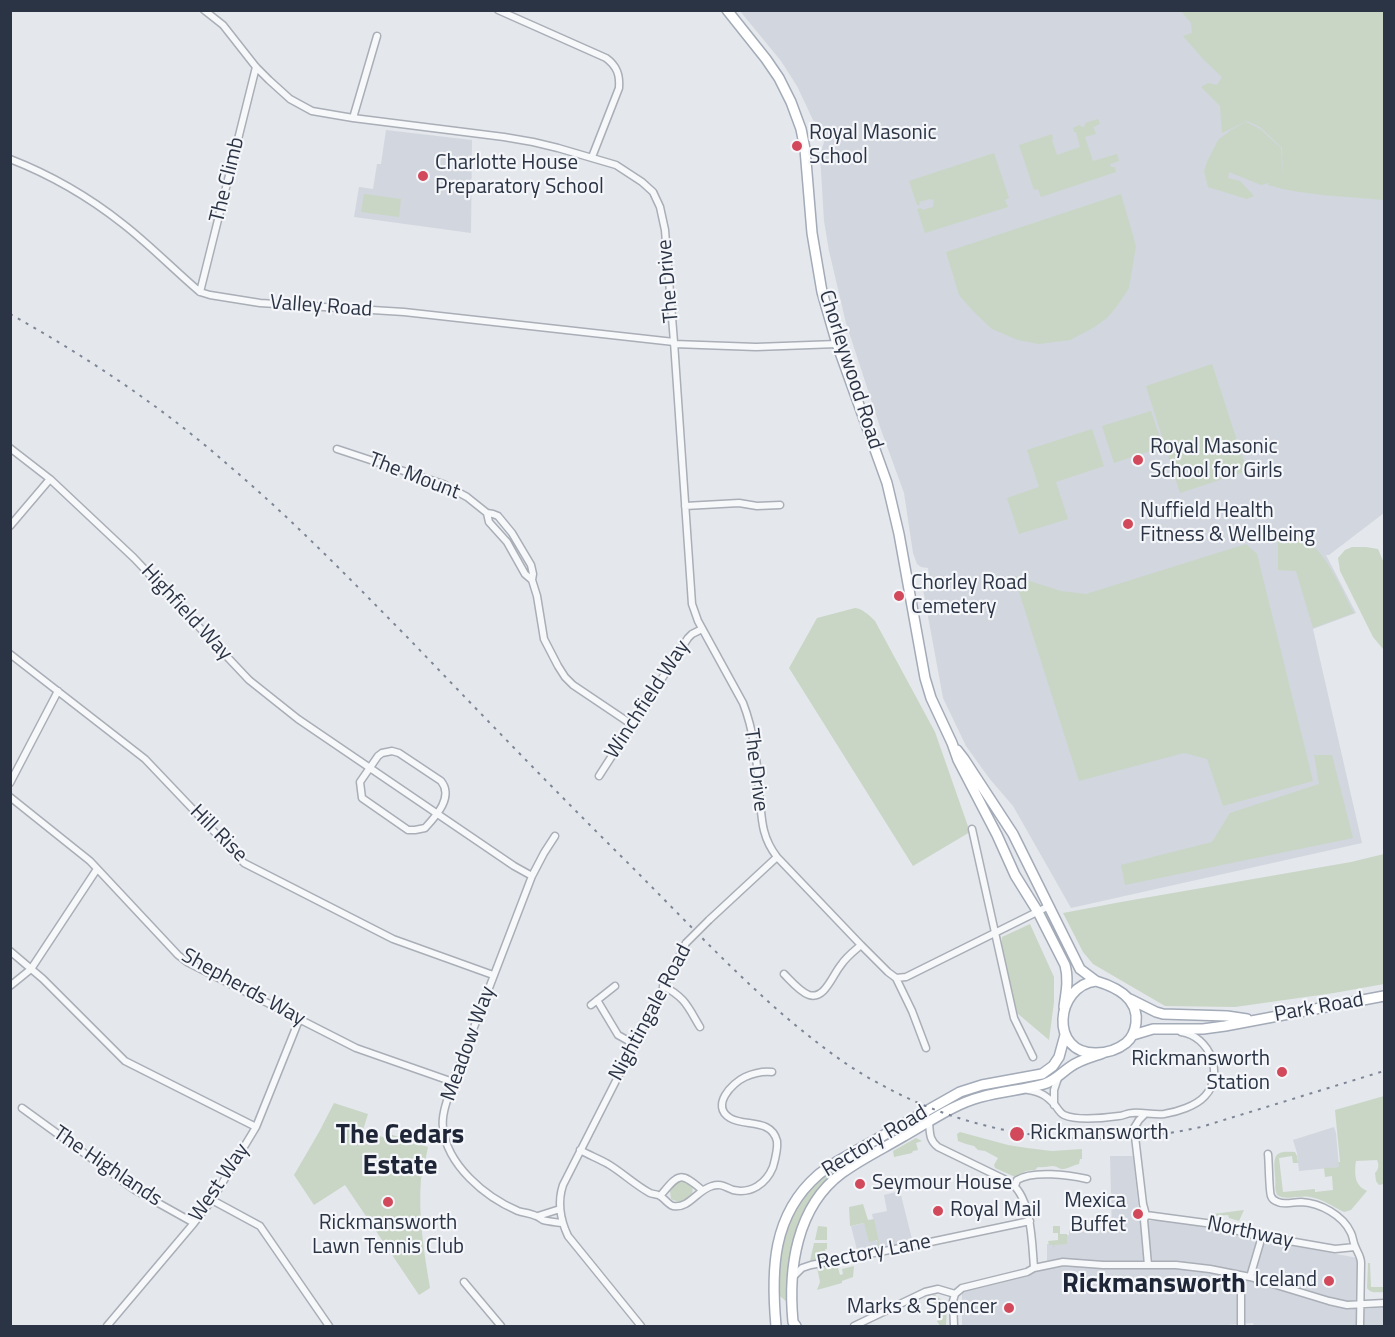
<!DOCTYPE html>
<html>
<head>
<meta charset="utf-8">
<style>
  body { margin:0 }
  #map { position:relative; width:1395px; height:1337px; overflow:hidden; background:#e4e7ec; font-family:"Titillium Web",sans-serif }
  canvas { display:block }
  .frame { position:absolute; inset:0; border:12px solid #2b3445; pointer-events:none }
</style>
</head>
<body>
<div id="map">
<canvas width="1395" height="1337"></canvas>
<div class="frame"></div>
</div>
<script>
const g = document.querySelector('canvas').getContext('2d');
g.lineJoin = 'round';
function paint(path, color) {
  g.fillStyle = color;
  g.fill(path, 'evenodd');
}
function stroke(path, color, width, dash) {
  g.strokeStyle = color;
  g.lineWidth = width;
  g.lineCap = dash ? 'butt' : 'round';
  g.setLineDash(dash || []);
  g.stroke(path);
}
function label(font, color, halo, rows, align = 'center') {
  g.font = font + ' "Titillium Web",sans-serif';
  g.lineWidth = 4.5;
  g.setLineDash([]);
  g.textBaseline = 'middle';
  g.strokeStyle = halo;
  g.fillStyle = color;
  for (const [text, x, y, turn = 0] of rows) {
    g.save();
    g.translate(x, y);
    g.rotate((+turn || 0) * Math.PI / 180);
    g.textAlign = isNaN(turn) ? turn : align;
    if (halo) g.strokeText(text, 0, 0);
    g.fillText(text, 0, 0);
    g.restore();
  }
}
const built = new Path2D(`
  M740,11H1384V513L1329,555H1326L1356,613L1313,629L1362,843L1071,908L1013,806L989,778L966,746L943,698L923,589L930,580L928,568L921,567L917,564L913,553L904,493L880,427L846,323L829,251L824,221L820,155L826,136L823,130L813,120L797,86L781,61Z
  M386,130L472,140L471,233L354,217L359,187L373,189L377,164H381Z
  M1334,1127L1336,1133L1339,1167L1299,1171L1297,1153L1293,1140Z
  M1110,1156H1133L1140,1221H1175L1282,1244L1358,1258L1356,1310L1384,1307V1326H1254L1253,1323L1213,1326H962V1290L1019,1278L1047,1263V1244L1067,1243L1066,1235H1069V1230H1112Z
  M900,1191L913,1243L854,1254L857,1250L851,1226L864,1223L880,1246L872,1214L887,1211L884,1195Z`);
const green = new Path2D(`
  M1181,11H1384V200C1346,196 1305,196 1268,185L1269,183L1261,185L1229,172L1228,178L1240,181L1254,196L1247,199L1208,187L1204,171L1207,162L1218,140L1231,130L1246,122L1260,129L1281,148L1283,178L1282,148L1260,127L1247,121L1222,133L1220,106L1201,87L1208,83L1217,85L1222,77L1204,60L1183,36L1192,33L1191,23Z
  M1098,119L1100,124L1093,127L1096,134L1085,137L1093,161L1117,154L1119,161L1110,164L1111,167H1115L1116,172L1041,197L1038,189L1034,190L1019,145L1052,134L1053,139L1052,140L1057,155L1080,147L1076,132H1074L1073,128L1080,125L1082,127L1085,126V123Z
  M994,153L1009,198L1005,200L1008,207L925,233L917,209L921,208L922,210L933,207L934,200L930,199L919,202L920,205H917L909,181Z
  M364,194L401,199L399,217L361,212Z
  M1121,194L1136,246L1129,288L1117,306L1107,318L1093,328L1070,340L1039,344L1018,340L992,329L974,312L959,295L946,252Z
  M1212,364L1247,471L1180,493L1146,386Z
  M1151,411L1163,447L1114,463L1102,426Z
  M1092,429L1104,466L1056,482L1068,519L1019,534L1007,498L1039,487L1027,450Z
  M1278,535C1284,535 1291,535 1296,536C1324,543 1341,590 1354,613L1313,628L1296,571L1278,570Z
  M1246,544L1257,554L1313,781L1223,806L1207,759L1184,753L1079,781L1014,576L1061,591L1086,594Z
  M1352,547H1366L1378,549L1384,563V648L1383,649L1373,637L1340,571L1338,558L1345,550Z
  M855,608C863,609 869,615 875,621L935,732L970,832L913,866L789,668L817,618Z
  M1314,755H1332L1353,838L1125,885L1121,865L1212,842L1230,813L1319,784Z
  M1384,854V984L1334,993L1235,1007L1165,1006L1093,964L1083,952L1063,913L1121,902L1351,862Z
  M1030,924L1054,977V1002L1049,1040L1017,1013L1001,950L1002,937Z
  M1384,1096V1184L1379,1185L1376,1181L1375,1173C1379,1169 1379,1165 1377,1160L1356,1161C1355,1168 1354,1179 1359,1185C1361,1188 1364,1189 1367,1191L1351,1210L1344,1212C1333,1207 1323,1199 1310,1197C1299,1195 1286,1201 1277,1195C1274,1188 1276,1183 1275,1176C1274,1157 1272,1150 1295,1152L1297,1156L1298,1163H1293L1292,1156L1279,1158L1283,1192L1315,1189V1192L1333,1190L1332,1176L1325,1177L1324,1168L1339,1167L1338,1162H1340L1335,1110Z
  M334,1103L368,1114L363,1130L388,1139L390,1134L428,1147C426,1158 423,1169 421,1179C418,1216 424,1252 430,1288L419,1295L345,1185L314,1205L294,1175L319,1132Z
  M960,1132L1008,1145L1027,1148L1052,1151L1082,1149V1159H1080L1079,1164C1074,1165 1069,1168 1064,1169C1057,1169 1060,1167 1053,1166C1048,1166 1044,1168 1038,1167L1035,1170L1026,1171L1015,1177L995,1168L994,1165L998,1158L985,1151L978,1150L974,1146L966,1144L958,1141L957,1134Z
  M916,1138L922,1141L916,1143L918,1150L913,1151L912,1153L894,1157L893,1151Z
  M838,1165C831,1178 820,1187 812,1199C792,1225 785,1269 787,1302L775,1292L777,1264L790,1216L814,1183Z
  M683,1181L692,1185C696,1199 681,1205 671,1199L670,1191L677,1183Z
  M863,1204L868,1220L874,1219L880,1246H878L877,1240L869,1242L864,1223L850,1226L849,1207Z
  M1244,1210L1239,1221L1229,1218L1228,1215L1213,1216V1214Z
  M818,1226L827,1227V1240H815Z
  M1053,1226H1060V1234H1067V1244L1055,1245L1053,1248V1245H1049L1048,1241L1058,1240V1233H1053Z
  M814,1243H827V1249H825L827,1259L810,1261Z
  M1368,1263H1370L1371,1287H1384V1292C1378,1292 1371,1294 1367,1288Z
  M837,1264L840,1275L843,1274L842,1269L854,1266L853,1277L842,1281V1283L817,1290L820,1282L817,1267Z
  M935,1295L947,1304L946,1326H940L937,1321L941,1319L933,1301L927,1303L924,1298Z`);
const street = new Path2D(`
  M204,10L223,25L256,67L269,80L290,99L312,111L353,118L504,137L533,142L558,148L616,165L642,182L653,192L660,207L665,230L674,342L692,604L698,621L743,703C754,731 757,761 759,790C762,816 760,835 777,857L861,945L888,972L896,978L906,977L1049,906
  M498,10L606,58C617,66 620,75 619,88L592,157
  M353,118L377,36
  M10,159C51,175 89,197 123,224C150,245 174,270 200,292L210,295L260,303L404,312L674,342
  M200,292L256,67
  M674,344L756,347L837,344
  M10,448L50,479L134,558L249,680L298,719L514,866L532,876
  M337,449L443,484L467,497L487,513L493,514L498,516L512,533L531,565L533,574L532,580L537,596L544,639L558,666L565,677L573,685L631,724
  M685,506L739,503L757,506L780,505
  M487,513L489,522L507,542L525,574L532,580
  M10,526L50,479
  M10,654L145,759L244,863L393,939L493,975
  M392,751L399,753L441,781C454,797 436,816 425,828L415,830H408L362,798L360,782L378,756L382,753Z
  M599,776L688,638L692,634L702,629
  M10,783L58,691
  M10,797L90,861L178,955L187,962L356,1048L453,1082
  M972,829L1014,1018L1033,1057
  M555,836L544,853L532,876L453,1082C449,1096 441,1113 443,1128C447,1165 485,1197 518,1211C524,1213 530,1213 536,1216C539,1217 541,1219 543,1220C549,1222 556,1222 562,1223
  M709,920L777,857
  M10,951L43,979L125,1061L256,1127
  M784,974C791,981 800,992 809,995C825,1000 833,974 841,965C846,957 854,951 861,945
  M896,978L912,1011L926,1048
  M10,986L31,969L97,869
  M663,986C685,997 688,1007 700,1027
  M597,1000L618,1035L634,1044
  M591,1005L615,986
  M1028,1090C1041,1092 1047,1096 1055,1105C1058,1109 1060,1113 1064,1115C1077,1121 1104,1118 1119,1116C1123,1116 1127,1113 1132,1113C1142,1112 1153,1115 1164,1114C1177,1112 1196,1106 1205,1096C1225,1075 1210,1036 1181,1032
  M1054,1105V1090L1058,1078
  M22,1108L135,1190L194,1223
  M1145,1114L1139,1120L1134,1128L1143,1204L1146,1215L1144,1220L1148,1265
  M929,1122C930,1133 929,1140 938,1147L1008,1181C1032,1195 1032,1243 1034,1268
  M580,1150C589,1155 599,1159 608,1164C623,1173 635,1185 650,1193C652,1194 655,1194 658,1195C664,1197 667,1204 673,1206C689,1209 697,1190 712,1186C721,1183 725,1187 733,1190C751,1194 766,1184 773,1167C775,1160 778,1149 777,1141C771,1118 745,1127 730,1118C710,1106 732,1083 745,1077C754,1073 763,1071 772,1072
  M1268,1154C1269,1162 1269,1192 1271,1196C1272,1199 1275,1201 1278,1202C1284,1205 1294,1202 1301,1202C1320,1203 1343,1215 1351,1233C1353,1237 1353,1242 1355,1246C1357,1252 1361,1256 1361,1263L1360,1326
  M1015,1186L1017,1180C1033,1170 1069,1175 1087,1179
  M660,1196C678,1175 679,1170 702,1190
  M212,1200L260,1226L329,1326
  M1146,1215L1213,1224L1249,1234L1335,1249L1355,1247
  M538,1216L560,1209
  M793,1277L802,1268L811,1265L921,1244L1030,1221
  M1250,1277L1260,1243
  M464,1282L501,1326
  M955,1294L962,1288L1027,1272L1034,1268L1063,1262L1103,1265H1176L1210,1269L1250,1277L1329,1301L1347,1305L1384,1303
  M107,1326L194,1223L212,1200L256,1127L299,1020
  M641,1326L568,1236C560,1219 557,1203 563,1185L686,943
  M854,1326L925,1292L938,1289L955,1294
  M954,1326L953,1301L955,1294
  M1241,1326V1294`);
const primary = new Path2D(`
  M727,10L766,59L779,78L791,102L801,129L805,149L812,233L822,292L837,344L887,483L899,534L925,678L931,698L952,743L958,760L997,835L1015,875L1038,912L1065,965C1069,979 1066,993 1064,1007
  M957,750L964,759L1013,834L1080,969L1096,981
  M1096,981C1116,987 1139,998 1136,1023C1135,1031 1132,1038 1126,1043C1117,1050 1107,1053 1096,1053C1049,1054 1055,986 1096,981Z
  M1130,999L1156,1012L1163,1014L1227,1016L1247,1019
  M1133,1035L1153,1029H1203L1225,1026L1384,996
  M776,1326C771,1270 772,1215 818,1175C824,1170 831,1166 838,1161L960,1092L982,1085L1042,1074L1053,1066L1059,1057L1065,1035
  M796,1326L793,1322C788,1269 796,1207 842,1173C861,1159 884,1148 904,1136C929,1122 954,1104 981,1097C1002,1091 1023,1090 1044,1084C1055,1081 1061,1073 1070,1067C1079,1060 1092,1057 1103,1053`);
const rail = new Path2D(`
  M10,314C87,357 161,406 227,464C292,519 351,580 411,641C484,717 557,793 632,867C685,920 737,976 794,1024C821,1046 849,1068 880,1084C979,1139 1091,1151 1201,1127L1384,1071`);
const streetBridge = new Path2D(`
  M686,943L709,920`);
const markers = [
  [797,146,6,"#d1495b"],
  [423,176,6,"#d1495b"],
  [1138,460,6,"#d1495b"],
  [1128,524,6,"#d1495b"],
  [899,596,6,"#d1495b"],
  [1282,1072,6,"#d1495b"],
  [1017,1134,8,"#d1495b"],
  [860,1184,6,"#d1495b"],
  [388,1202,6,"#d1495b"],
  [938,1211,6,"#d1495b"],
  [1138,1214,6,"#d1495b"],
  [1329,1281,6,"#d1495b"],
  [1009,1308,6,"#d1495b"]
];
const poiNames = [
  ["Royal Masonic",809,134],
  ["School",809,158],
  ["Charlotte House",435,164],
  ["Preparatory School",435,188],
  ["Royal Masonic",1150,448],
  ["School for Girls",1150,472],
  ["Nuffield Health",1140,512],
  ["Fitness & Wellbeing",1140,536],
  ["Chorley Road",911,584],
  ["Cemetery",911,608],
  ["Rickmansworth",1270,1060,"right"],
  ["Station",1270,1084,"right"],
  ["Rickmansworth",1030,1134],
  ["Seymour House",872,1184],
  ["Mexica",1126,1202,"right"],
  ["Buffet",1126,1226,"right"],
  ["Royal Mail",950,1211],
  ["Rickmansworth",388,1224,"center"],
  ["Lawn Tennis Club",388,1248,"center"],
  ["Iceland",1317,1281,"right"],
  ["Marks & Spencer",997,1308,"right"]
];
const streetNames = [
  ["The Climb",228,180,-76],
  ["The Drive",669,281,-95],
  ["Valley Road",321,307,4],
  ["Chorleywood Road",850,370,72],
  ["The Mount",414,477,21],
  ["Highfield Way",186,613,47],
  ["Winchfield Way",648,700,-57],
  ["The Drive",755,770,83],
  ["Hill Rise",218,834,45],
  ["Shepherds Way",243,988,29],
  ["Park Road",1319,1008,-10],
  ["Nightingale Road",651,1013,-62],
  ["Meadow Way",469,1044,-70],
  ["Rectory Road",875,1142,-31],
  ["The Highlands",107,1167,34],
  ["West Way",220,1183,-56],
  ["Northway",1250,1233,12],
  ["Rectory Lane",874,1253,-11]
];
const districtNames = [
  ["The Cedars",400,1136],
  ["Estate",400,1167],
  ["Rickmansworth",1154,1285]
];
paint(built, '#d2d6de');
paint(green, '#c9d6c5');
stroke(street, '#a9aeb7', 9);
stroke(primary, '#a3abb8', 12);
stroke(street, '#f7f8fa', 6);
stroke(primary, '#fff', 9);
stroke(rail, '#7d8696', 2, [3, 6]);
stroke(streetBridge, '#a9aeb7', 9, []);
stroke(streetBridge, '#f7f8fa', 6);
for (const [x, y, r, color] of markers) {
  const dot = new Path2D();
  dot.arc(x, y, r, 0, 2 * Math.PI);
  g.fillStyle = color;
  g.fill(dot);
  stroke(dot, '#f4f6f9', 2);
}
label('21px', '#2b3445', '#f4f6f9', poiNames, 'left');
label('21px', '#2b3445', '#f4f6f9', streetNames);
label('bold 27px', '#1d2536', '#f4f6f9', districtNames);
</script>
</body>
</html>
